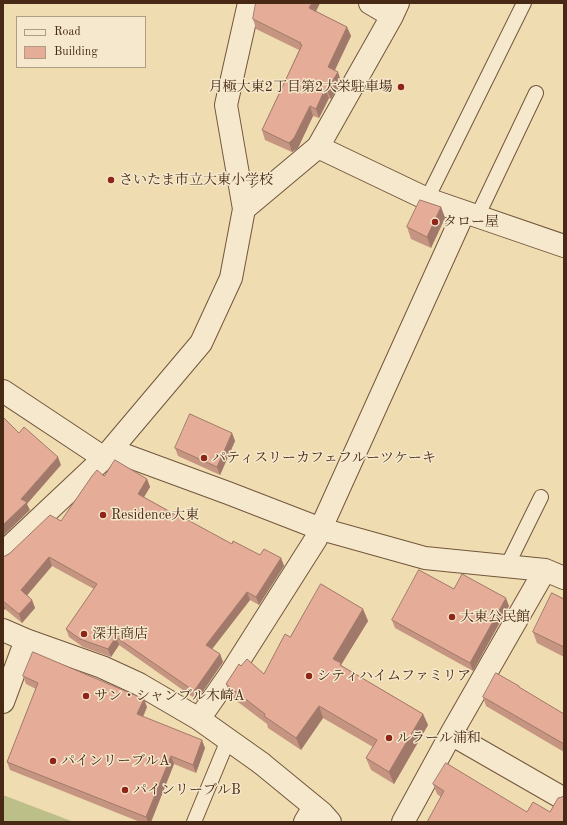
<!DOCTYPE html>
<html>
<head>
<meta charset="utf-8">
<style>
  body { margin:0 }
  #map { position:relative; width:567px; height:825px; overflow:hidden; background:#f0dcb1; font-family:"Old Standard TT",serif }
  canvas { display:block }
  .frame { position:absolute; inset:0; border:4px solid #482915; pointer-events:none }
  .legend { position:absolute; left:16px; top:16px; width:130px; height:52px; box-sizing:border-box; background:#f5e8cc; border:1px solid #b09c83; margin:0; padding:5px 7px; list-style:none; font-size:12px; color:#482915 }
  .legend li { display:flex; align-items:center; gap:8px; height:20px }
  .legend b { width:20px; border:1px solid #b09c83 }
</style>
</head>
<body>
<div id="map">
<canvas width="567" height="825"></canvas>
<div class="frame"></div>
<ul class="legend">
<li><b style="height:5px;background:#f5e8cc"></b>Road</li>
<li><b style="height:11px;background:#e5ad97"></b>Building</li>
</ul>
</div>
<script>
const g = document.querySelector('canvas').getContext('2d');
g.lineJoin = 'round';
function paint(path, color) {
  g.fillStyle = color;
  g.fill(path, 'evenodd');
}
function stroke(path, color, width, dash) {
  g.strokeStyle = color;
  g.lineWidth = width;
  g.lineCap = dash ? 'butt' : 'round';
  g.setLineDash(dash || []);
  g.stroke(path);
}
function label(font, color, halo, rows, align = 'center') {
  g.font = font + ' "Old Standard TT","Noto Serif JP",serif';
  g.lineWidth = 3;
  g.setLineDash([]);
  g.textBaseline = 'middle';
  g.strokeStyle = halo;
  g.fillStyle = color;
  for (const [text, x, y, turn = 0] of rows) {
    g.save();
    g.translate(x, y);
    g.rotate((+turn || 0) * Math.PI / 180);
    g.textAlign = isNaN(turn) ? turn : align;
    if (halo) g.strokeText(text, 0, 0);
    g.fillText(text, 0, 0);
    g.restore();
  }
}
const green = new Path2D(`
  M3,795L74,822H3Z`);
const service = new Path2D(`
  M427,199L524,3
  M477,217L536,93
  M507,566L541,497
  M194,822L228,740`);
const minor = new Path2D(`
  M370,3L392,16
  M318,147L427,199L564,246
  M244,209L318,147L392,16L398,3
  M3,391L104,458
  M111,450L228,493L321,529L425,558L545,570L564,578
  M3,553L104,458L201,343L231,278L244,209L226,105L249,3
  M3,630L26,640L102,667L139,684L199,719L261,763
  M3,702L26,640
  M199,719L231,673L316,539L464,212
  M451,734L559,796
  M305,822L314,807
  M403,822L451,734L545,570`);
const tertiary = new Path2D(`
  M261,763L322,813L330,822`);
const wall = new Path2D(`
  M316,11L347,27L351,36L335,70L341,81L331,99L329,98L319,118L313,116L298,148L292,152L265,140L262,130L287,77L299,50L256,29L253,19Z
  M441,207L445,218L431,248L411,239L407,227Z
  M232,433L235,441L220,475L178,456L175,448Z
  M104,476L147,479L150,487L144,497L185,520L232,544L260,555L281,558L284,566L259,605L250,600L212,649L220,654L223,662L197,700L119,645L111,657L83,647L69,637L66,629L94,589L52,566L27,595L32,600L35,608L22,623L5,609L3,611V557L61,521Z
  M564,599V657L537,643L533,632Z
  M509,606L473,671L395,628L392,620Z
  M363,609L368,621L341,665L342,666L423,714L428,725L394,784L371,770L366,758L373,747L323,718L301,750L268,728L267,724L230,696L226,684L241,666L264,674L290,637Z
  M23,676L147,707L143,717L205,748L196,773L174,764L151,822H140L10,770L7,762L36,689L26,684Z
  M520,688L564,714V752L486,706L483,697Z
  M433,784L527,812H550L562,797L564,822L441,797L437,794Z`);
const shadedWall = new Path2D(`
  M312,3H320L313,18L309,8Z
  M347,27L351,36L332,76L328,67Z
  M338,72L341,81L331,99L327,90Z
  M325,89L329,98L319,118L316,109Z
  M310,106L313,116L298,148L292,152L289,143Z
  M441,207L445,218L431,248L427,237Z
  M232,433L235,441L220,475L217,467Z
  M58,457L61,465L27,504L30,510L3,536V525L21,499Z
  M147,479L150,487L141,502L138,494Z
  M49,557L52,566L24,599L21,590Z
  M281,558L284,566L259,605L256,597Z
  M247,592L250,600L209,653L206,645Z
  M506,598L509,606L473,671L470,663Z
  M32,600L35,608L22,623L19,614Z
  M3,602L5,609L3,611Z
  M363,609L368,621L341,665L345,675L333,659Z
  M116,637L119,645L111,657L108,649Z
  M220,654L223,662L197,700L194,691Z
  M144,699L147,707L140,723L137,714Z
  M319,706L323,718L301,750L296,738Z
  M423,714L428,725L394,784L389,772Z
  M202,740L205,748L196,773L193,765Z
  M171,756L174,764L151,822H148L146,817Z`);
const building = new Path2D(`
  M256,3H312L309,8L347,27L328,67L338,72L327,90L325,89L316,109L310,106L294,138L289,143L262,130L287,77L302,45L300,44L301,43L253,19Z
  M420,200L441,207L427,237L407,227Z
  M190,414L232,433L217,467L175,448Z
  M3,417L19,433L24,427L58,457L21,499L27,502L3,525Z
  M115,460L147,479L138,494L185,520L186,519L232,544L233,541L260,555L264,549L281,558L256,597L247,592L206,645L220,654L194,691L116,637L108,649L80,639L66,629L97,584L49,557L21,590L32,600L19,614L3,601V557L9,554L50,515L61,521L92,476L97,470L104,476Z
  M419,570L454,589L462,574L506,598L470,663L392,620Z
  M321,584L363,609L333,659L341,663L340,665L423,714L389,772L366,758L377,740L319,706L296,738L264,716L265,714L226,684L239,664L241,666L247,659L264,674L285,634L290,637Z
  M552,593L564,599V647L533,632Z
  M33,652L144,699L137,714L202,740L193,765L171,756L146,817L7,762L38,683L23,676Z
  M496,673L519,686V687L564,714V744L483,697Z
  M446,763L527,812L533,802L550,812L558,798L562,797L564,795V822H427L444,791L433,784Z`);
const markers = [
  [401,87,4,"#8f2418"],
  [111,180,4,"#8f2418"],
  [435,222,4,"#8f2418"],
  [204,458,4,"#8f2418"],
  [103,515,4,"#8f2418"],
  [452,617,4,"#8f2418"],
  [84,634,4,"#8f2418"],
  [309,676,4,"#8f2418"],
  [86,696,4,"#8f2418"],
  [389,738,4,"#8f2418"],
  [53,761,4,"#8f2418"],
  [125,790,4,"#8f2418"]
];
const poiNames = [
  ["月極大東2丁目第2大栄駐車場",393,87,"right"],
  ["さいたま市立大東小学校",119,180],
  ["タロー屋",443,222],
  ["パティスリーカフェフルーツケーキ",212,458],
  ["Residence大東",111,515],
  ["大東公民館",460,617],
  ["深井商店",92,634],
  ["シティハイムファミリア",317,676],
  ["サン・シャンブル木崎A",94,696],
  ["ルラール浦和",397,738],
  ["パインリーブルA",61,761],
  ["パインリーブルB",133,790]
];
paint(green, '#bdbf89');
stroke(service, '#72563c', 16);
stroke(minor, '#72563c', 24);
stroke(tertiary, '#72563c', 24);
stroke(service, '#f5e8cc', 14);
stroke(minor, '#f5e8cc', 22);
stroke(tertiary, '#f5e8cc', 22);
paint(wall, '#c59582');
paint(shadedWall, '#a0796a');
paint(building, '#e5ad97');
stroke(building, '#a0796a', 1);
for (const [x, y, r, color] of markers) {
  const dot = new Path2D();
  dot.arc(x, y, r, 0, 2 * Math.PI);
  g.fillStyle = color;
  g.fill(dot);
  stroke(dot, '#f5e8cc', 1.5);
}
label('14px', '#482915', '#f5e8cc', poiNames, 'left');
</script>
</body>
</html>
